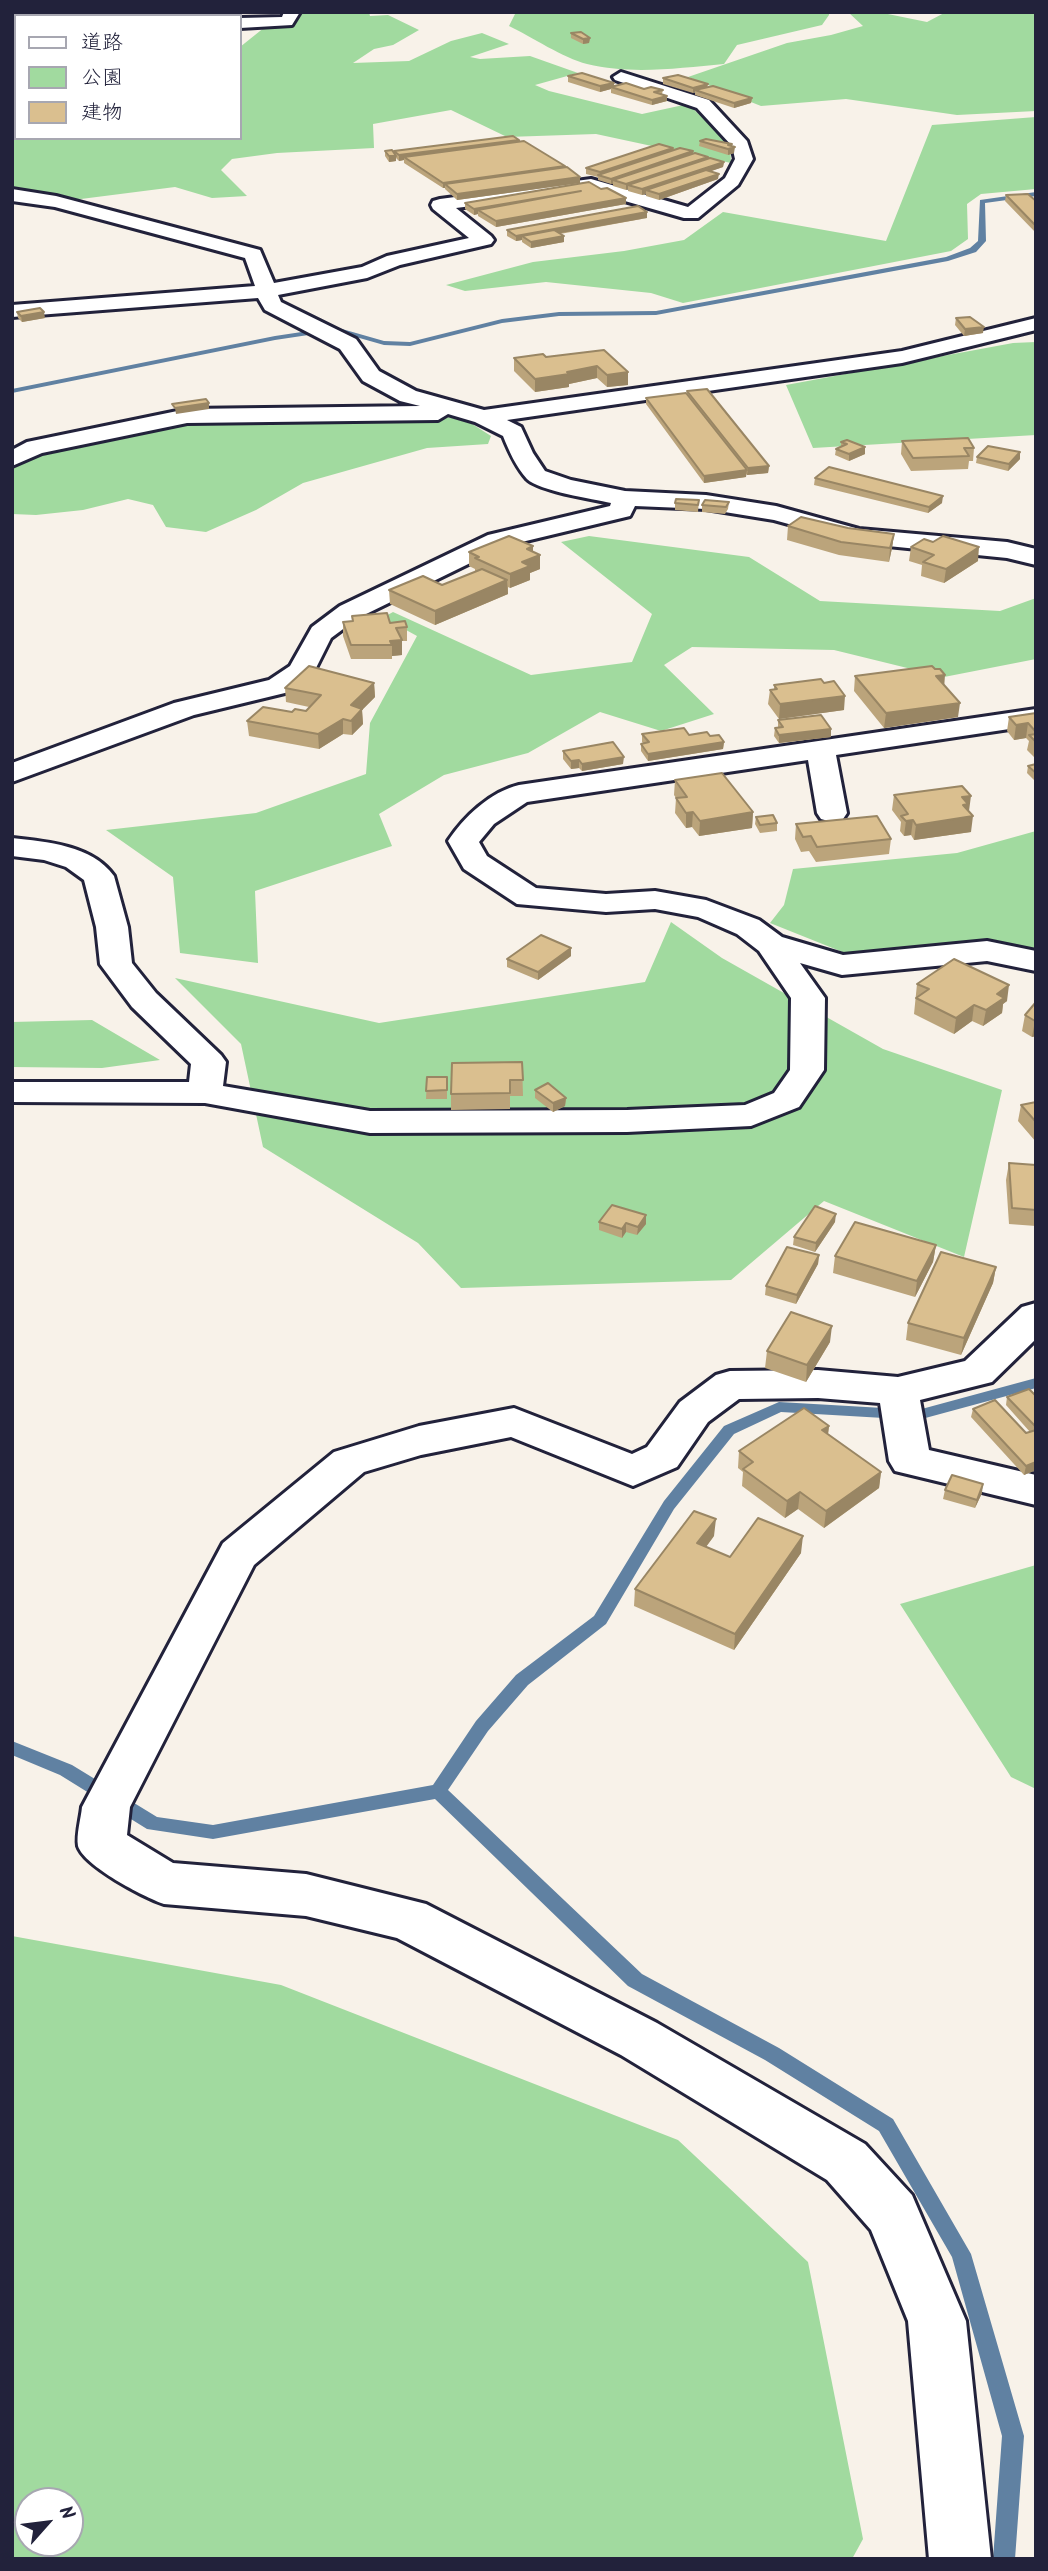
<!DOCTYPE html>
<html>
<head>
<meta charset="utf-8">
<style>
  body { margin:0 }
  #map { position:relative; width:1048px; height:2571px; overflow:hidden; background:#f8f2e9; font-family:Kalam,"Klee One",sans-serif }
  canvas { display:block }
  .frame { position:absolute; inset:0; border:14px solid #22223b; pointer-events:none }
  .legend { position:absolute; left:14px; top:14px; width:228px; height:126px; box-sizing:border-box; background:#fff; border:2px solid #a7a7b1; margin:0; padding:9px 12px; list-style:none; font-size:21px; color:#22223b }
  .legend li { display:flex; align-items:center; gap:14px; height:35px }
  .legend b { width:35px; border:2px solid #a7a7b1 }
  .north { position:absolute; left:14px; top:2487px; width:70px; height:70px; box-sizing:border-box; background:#fff; border:2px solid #a7a7b1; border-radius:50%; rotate:62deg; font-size:19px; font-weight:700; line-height:28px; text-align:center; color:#22223b }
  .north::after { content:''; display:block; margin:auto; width:24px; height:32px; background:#22223b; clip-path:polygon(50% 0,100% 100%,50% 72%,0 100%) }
</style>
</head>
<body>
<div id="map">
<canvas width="1048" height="2571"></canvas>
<div class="frame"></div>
<ul class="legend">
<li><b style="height:9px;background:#fff"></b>道路</li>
<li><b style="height:19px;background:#a1da9f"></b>公園</li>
<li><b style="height:19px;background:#dabf8f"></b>建物</li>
</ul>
<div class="north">N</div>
</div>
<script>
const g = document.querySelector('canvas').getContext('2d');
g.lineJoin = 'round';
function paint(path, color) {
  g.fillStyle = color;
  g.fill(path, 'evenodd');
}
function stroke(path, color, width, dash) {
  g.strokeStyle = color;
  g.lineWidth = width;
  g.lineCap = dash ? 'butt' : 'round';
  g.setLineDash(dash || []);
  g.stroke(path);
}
const green = new Path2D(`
  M12,12L81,14L16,16V138H240V47L265,27L291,13L369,12L370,16L388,15L419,30L393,45L374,49L353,63L409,61L451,41L482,33L509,44L470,57L480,59L530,56L578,73L535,85L549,91L642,114L688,104L730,144L731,163L596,134L507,137L451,110L373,124L374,148L277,153L232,159L221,170L247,196L212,198L175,187L34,205L12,199Z
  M516,12H829V15L822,25L737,45L724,64C679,68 632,75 587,64C563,58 532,37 509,26Z
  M848,12H878L927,22L946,12H1036V111L957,115L846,99L761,106L688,77L787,43L831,35L863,26Z
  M1036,117V189L981,194L967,204L968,239L951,251L683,303L651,293L546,282L465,291L446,285L533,262L624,251L684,240L723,212L886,241L932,125Z
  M1036,342V435L813,448L786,385L1013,343Z
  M446,417L466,420L491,436L488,444L427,448L303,483L256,510L206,532L166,527L153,505L128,499L83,510L36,515L12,514V467L46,450L205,419Z
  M589,536L749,557L820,601L1000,611L1036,598V659L944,677L834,650L692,647L664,665L714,714L661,731L600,712L528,753L444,775L379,814L392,846L255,891L258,963L180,953L173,877L106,830L256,813L366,774L370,723L417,636L397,625L375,622L393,612L531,675L632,662L652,614L561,542Z
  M1036,831V945L1033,950L968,942L850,955L770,923L784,905L793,869L957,853Z
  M671,922L722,958L883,1049L1002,1090L964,1257L824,1201L731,1280L461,1288L418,1243L263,1147L241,1044L175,978L379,1023L645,982Z
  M92,1020L160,1060L102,1068L12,1067V1022Z
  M1036,1565V1789L1011,1777L900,1604Z
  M12,1936L281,1985L678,2140L808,2262L863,2539L852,2559H12ZM28,2501H70V2543H28Z`);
const stream = new Path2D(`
  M1036,192V196L985,203L986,241L976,252L948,261L656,315L559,316L502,323L410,346L384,345L335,331L275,340L12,393V389L275,336L335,327L384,341L410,342L502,319L559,312L656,311L946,257L970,248L978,241L980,200Z
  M1036,1378V1388L918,1420L781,1412L734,1434L674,1509L606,1624L528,1685L488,1731L448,1790L642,1974L779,2048L893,2119L971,2254L1024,2436L1015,2559H993L1002,2436L952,2257L879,2131L765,2060L628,1986L435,1799L213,1839L147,1829L60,1775L12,1755V1741L72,1765L157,1817L213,1825L433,1785L476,1721L516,1675L594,1616L664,1501L724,1426L779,1402L918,1410Z`);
const street = new Path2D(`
  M87,12H150L155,16H91Z
  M284,12H300L292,25L240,28V18L282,17Z
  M621,72L709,100L747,141L753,159L738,185L698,218H684L590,191L456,208L491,236L494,240L491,244L400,265L367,278L278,295L281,302L356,339L379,371L416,391L484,410L902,351L1036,318V330L902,363L507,420L521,427L533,453L545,471L571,480L625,491L706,495L776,506L859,529L1007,542L1036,549V565L1007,558L858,543L774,520L706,509L635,506L630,516L505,546L358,618L331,638L312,676L289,692L194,715L12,782V763L174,703L269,680L290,666L312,627L340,606L488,535L610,506L611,503C593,499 539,491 527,479C516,467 509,451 503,436L475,422L448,414L438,420L187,423L42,453L12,466V450L27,442L187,409L420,406L400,401L363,381L340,349L265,310L258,298L12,317V305L255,286L245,258L55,207L12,201V189L56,196L260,250L274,283L362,267L387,256L469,238L433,209L431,205L433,201L440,199L591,179L688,207L725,178L735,159L732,146L697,108L615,80L613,77Z
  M1036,709V725L836,755L847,813L843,819L832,822L821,819L817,813L808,760L527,802L494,824L479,842L487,856L536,888L606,894L655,891L706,900L759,920L782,937L843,955L987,941L1036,951V971L987,961L842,975L800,963L825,998L824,1070L799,1107L751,1126L627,1132L370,1133L205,1103L12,1102V1082H189L191,1064L132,1007L100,964L96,927L84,880L66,867L44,860L12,856V838C47,842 92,845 114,876L128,927L132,963L156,993L221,1055L226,1062L223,1086L370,1111L627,1110L745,1105L774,1093L790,1070L791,998L759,951L737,934L698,917L655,909L606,912L517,904L464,869L448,841C464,817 490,792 519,785Z
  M1036,1303V1339L992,1382L920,1400L929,1450L1036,1475V1505L895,1471L889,1461L880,1403L818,1398L739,1399L708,1422L677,1467L633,1486L511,1437L421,1455L364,1472L254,1565L130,1807L127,1835L173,1863L306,1874L426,1904L657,2023L865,2144L912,2195L966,2321L991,2559H929L908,2321L871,2230L827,2180L621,2055L397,1938L306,1916L164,1904C144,1897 84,1866 78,1846C76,1835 81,1818 82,1807L223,1543L334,1452L419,1426L514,1408L632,1454L647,1447L680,1402L716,1375L730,1371L818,1370L898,1377L965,1361L1022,1307Z`);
const wall = new Path2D(`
  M571,33L590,38L589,43L583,44L571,38Z
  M568,76L614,87L663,90L662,94L667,96V101L652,105L611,93V89L600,92L568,82Z
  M663,78L707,87L752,98L751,103L734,108L695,95V92L693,93L663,84Z
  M700,141L732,146L734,153L728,155L699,146Z
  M519,142L565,168L580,183L457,200L445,189V188H443L404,163V160L399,161L396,158V161L389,162L385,156V151L394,153V151Z
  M673,150L693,151V153L724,162L723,167L711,171L718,179L659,200L646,196V194L642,195L628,191V189L626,190L613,186V184H611L598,180V177L586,174V168Z
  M601,189L626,198V204L496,227L478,216V214L474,215L465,209V203Z
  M1006,195L1036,201V233L1005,201Z
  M647,218L560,234L564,236V242L531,248L522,242V240L516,241L507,236V230Z
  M17,312L45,318L22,322L18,318Z
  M956,318L983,333L964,336L955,325Z
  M604,350L628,372V385L607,387L597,378L569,384V387L535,392L514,371V358L546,357Z
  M687,391L769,466L768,473L747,475L746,474V477L704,483L646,404V398L687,394Z
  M902,441L974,448L973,461H969L968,469L911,471L901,454Z
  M841,442L865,454L849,461L835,455L836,449L841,447Z
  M977,457L1020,459L1008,471L976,463Z
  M815,478L942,503L928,513L814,485Z
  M699,500L698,512L675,510V503Z
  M729,502L728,509L725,514L702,512V505Z
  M788,526L848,528L894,534L892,548L889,562L839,555L787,540Z
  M911,547L978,561L944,583L921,576L922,565L909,561Z
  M469,552H533L540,555V569L530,573V580L510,588L508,587V594L435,625L390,604L389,590L442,585L475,572V569L469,566Z
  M352,616L390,623L407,627V641H402V655L392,656V659H351L343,636V622L352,621Z
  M855,676L944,685L958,717L884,728L854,691Z
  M374,683L375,697L362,710L363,724L352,735L343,734L319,749L249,736L247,721L306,711L309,707L286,702L285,688Z
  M774,685L844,710L779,719L768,704L770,690L774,689Z
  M1036,713V759L1027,750L1029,741L1026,738L1014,740L1007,731L1009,717Z
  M778,720L831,729V737L779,743L774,736L775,728H778Z
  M642,734L689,735L710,736L724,742L723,749L648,761L641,751V744L643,743L642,742Z
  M563,751L623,764L582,771L579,768L571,769L563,759Z
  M1036,764V782L1027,773L1028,766Z
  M675,780L753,812L752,828L699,836L692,827L686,828L675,813L676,798L674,795Z
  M894,795L969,811L971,832L914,840L911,835L904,836L900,831L901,822L892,810Z
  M756,817L777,823V831L760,833L755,824Z
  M796,824L891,839L889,854L816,862L809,851L801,852L795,839Z
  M571,956L538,980L507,967V959Z
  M917,984L1007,1001L1003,1004L1002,1013L983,1026L972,1021L954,1034L914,1014Z
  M1036,1002V1036L1032,1037L1022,1031L1025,1015Z
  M522,1062L523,1096H510V1109L451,1110V1094Z
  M427,1077H447V1099H426Z
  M535,1090L566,1098L565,1106L553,1112L535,1098Z
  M1036,1102V1142L1018,1121L1021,1105Z
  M1009,1163L1036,1165V1226L1009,1224L1006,1180Z
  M599,1222L646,1224L637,1235L626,1232L622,1238L599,1230Z
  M835,1222L815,1252L793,1245L794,1237Z
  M936,1245L933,1262L915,1297L833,1273L835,1256Z
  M819,1255L818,1264L796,1304L765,1295L766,1286Z
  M996,1267L993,1283L961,1355L906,1340L908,1323Z
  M830,1342L806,1382L765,1368L767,1351Z
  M1036,1396V1470L1024,1475L971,1417L973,1409L1026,1433L1030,1432L1006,1405L1007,1397Z
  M829,1426L828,1434L881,1472L879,1488L824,1528L798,1509L785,1518L742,1486L743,1472L738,1468L739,1451Z
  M945,1490L982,1493L975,1508L943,1499Z
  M714,1536L706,1547L730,1557L801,1553L734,1650L634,1606L635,1589Z`);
const shadedWall = new Path2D(`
  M590,38L589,43L583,44V39Z
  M614,83V88L611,87V89L600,92V86Z
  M708,84L707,89L695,90V92L693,93V88Z
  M667,96V101L652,105V100Z
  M752,98L751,103L734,108V103Z
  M519,140V145L404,157V160L399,161V155Z
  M732,144V148L735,147L734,153L728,155V145Z
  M673,148V154L600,175V172Z
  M693,151V157L613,180V184H611V179Z
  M389,156H396V161L389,162Z
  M708,157V162L628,185V189L626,190V184Z
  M724,162L723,167L651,192L646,190V194L642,195V189Z
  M565,166V172L445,184V188H443V183Z
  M719,174L718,179L659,200V194Z
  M580,177V183L457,200V194Z
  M581,191L478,210V214L474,215V209Z
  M626,198V204L496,227V221Z
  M647,212V218L527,239L522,236V240L516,241V236Z
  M564,236V242L531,248V242Z
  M44,312L45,318L22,322L21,316Z
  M984,327L983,333L964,336L965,329Z
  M597,366V378L569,384V387L535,392V379Z
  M628,372V385L607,387V375Z
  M209,403V409L176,414L175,408Z
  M865,447V454L849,461V454Z
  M1020,452V459L1008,471L1009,464Z
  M769,466L768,473L747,475L748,468Z
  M747,470L746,477L704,483V476Z
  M943,496L942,503L928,513L929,507Z
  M894,534L892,548L889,562L890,548Z
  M533,546V558L540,555V569L530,573V580L510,588V574L522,562L527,549Z
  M979,547L978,561L944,583L946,569Z
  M507,580L508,594L435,625V611Z
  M402,640V655L392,656V645L390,641Z
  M945,675L944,689L936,676Z
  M374,683L375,697L362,710L363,724L352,735L351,705Z
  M845,696L844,710L779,719L780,704Z
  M960,703L958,717L884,728L886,713Z
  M343,719V734L319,749L318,734Z
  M1028,723L1026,738L1014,740L1016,725Z
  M831,729V737L779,743V735Z
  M724,742L723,749L648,761V754Z
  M624,757L623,764L582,771V764Z
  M579,760V768L571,769V761Z
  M971,796L969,811L973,816L971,832L914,840L916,825L962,797Z
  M693,812L692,827L686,828V813Z
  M753,812L752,828L699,836L700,821Z
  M913,820L911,835L904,836L906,821Z
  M571,948V956L538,980V972Z
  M1009,985L1007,1001L1003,1004L1002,1013L983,1026L986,1010L997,994Z
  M974,1005L972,1021L954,1034L956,1018Z
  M1035,1021L1036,1036L1032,1037Z
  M566,1098L565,1106L553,1112V1103Z
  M836,1214L835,1222L815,1252L816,1243Z
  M646,1215V1224L637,1235L638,1227Z
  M626,1223V1232L622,1238V1229Z
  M936,1245L933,1262L915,1297L917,1281Z
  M819,1255L818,1264L796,1304L797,1295Z
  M996,1267L993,1283L961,1355L964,1338Z
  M832,1326L830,1342L806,1382L807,1365Z
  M829,1426L827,1442L822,1430Z
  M1036,1462V1470L1024,1475L1026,1466Z
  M881,1472L879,1488L824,1528L826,1511Z
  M983,1484L982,1493L975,1508L977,1500Z
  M800,1492L798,1509L785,1518L787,1501Z
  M716,1519L714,1536L696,1560L697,1543Z
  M803,1536L801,1553L734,1650L735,1634Z`);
const building = new Path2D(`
  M581,32L590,38L583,39L571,33Z
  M582,73L614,83L600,86L568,76Z
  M678,75L708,84L693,88L663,78Z
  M626,83L644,89L651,87L663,90L654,92L667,96L652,100L611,87Z
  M713,86L752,98L734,103L695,90Z
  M513,136L519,140L399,155L394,151Z
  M706,139L732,144L728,145L735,147L728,149L700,141Z
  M524,141L565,166L443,183L404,157Z
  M659,144L673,148L600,172L586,168Z
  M680,148L693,151L611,179L598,175Z
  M392,150L396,156H389L385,151Z
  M695,153L708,157L626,184L613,180Z
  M710,158L724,162L642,189L628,185Z
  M567,167L580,177L457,194L445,184Z
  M706,170L719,174L659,194L646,190Z
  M589,182L601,189L607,188L626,198L496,221L478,210L581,191L474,209L465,203Z
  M1028,194L1036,201V226L1006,195Z
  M638,206L647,212L516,236L507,230Z
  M554,230L564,236L531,242L522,236Z
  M40,308L44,312L21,316L17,312Z
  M970,317L984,327L965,329L956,318Z
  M604,350L628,372L607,375L597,366L567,372L569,374L535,379L514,358L543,354L546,357Z
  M707,389L769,466L748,468L687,391Z
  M686,393L747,470L704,476L646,398Z
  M206,399L209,403L175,408L172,404Z
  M968,438L974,448H964L969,456L913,458L902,441Z
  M847,440L865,447L849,454L836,449L847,444L841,442Z
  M988,446L1020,452L1009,464L977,457Z
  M829,467L943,496L929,507L815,478Z
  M676,499L699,500L698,505L675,503Z
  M705,500L729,502L726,507L702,505Z
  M801,517L848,528L894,534L890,548L841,542L788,526Z
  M509,536L533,546L527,549L540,555L522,562L530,566L510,574L475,558L479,557L469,552Z
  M943,536L979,547L946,569L923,562L934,555L911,547L924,539L933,542Z
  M482,569L507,580L435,611L389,590L423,576L442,585Z
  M387,613L390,623L405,621L407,627L396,628L402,640L390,641L392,645H351L343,622L353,621L352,616Z
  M309,666L374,683L351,705L362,709L351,721L343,719L318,734L247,721L263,707L292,712L295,709L306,711L321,695L285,688Z
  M932,666L935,669H940L945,675L936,676L960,703L886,713L855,676Z
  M821,679L824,683L834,681L845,696L780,704L770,690L777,689L774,685Z
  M1036,713V732L1028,723L1016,725L1009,717Z
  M821,715L831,729L779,735L775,728L783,727L778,720Z
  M684,728L689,735L707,732L710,736L719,735L724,742L648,754L641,744L649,742L642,734Z
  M1036,734V742L1029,735Z
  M613,742L624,757L582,764L579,760L571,761L563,751Z
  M1036,764V773L1028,766Z
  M722,773L753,812L700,821L693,812L686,813L676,798L687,797L675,780Z
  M962,786L971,796L962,797L968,804L963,805L973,816L916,825L913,820L906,821L901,816L908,814L894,795Z
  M773,815L777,823L760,825L756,817Z
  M877,816L891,839L817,847L811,836L803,837L796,824Z
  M541,935L571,948L538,972L507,959Z
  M954,959L1009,985L997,994L1004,998L986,1010L974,1005L956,1018L916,998L929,989L917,984Z
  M1036,1002V1021H1035L1025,1015Z
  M522,1062L523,1080H510V1093L451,1094L452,1063Z
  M427,1077H447V1090L426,1091Z
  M548,1083L566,1098L553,1103L535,1090Z
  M1036,1102V1122L1021,1105Z
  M1009,1163L1036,1165V1210L1012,1208Z
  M612,1205L646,1215L638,1227L626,1223L622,1229L599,1222Z
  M815,1206L836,1214L816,1243L794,1237Z
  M855,1222L936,1245L917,1281L835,1256Z
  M787,1247L819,1255L797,1295L766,1286Z
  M941,1252L996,1267L964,1338L908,1323Z
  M791,1312L832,1326L807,1365L767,1351Z
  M1029,1389L1036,1396V1427L1007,1397Z
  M995,1400L1026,1433L1036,1430V1462L1026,1466L973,1409Z
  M804,1408L829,1426L822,1430L881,1472L826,1511L800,1492L787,1501L743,1469L753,1462L739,1451Z
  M952,1475L983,1484L977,1500L945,1490Z
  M694,1511L716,1519L697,1543L730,1557L758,1518L803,1536L735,1634L635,1589Z`);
paint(green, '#a1da9f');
paint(stream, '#6081a2');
stroke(street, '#22223b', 6);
paint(street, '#fff');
paint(wall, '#bba47b');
paint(shadedWall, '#998664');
paint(building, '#dabf8f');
stroke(building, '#998664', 2);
</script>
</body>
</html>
